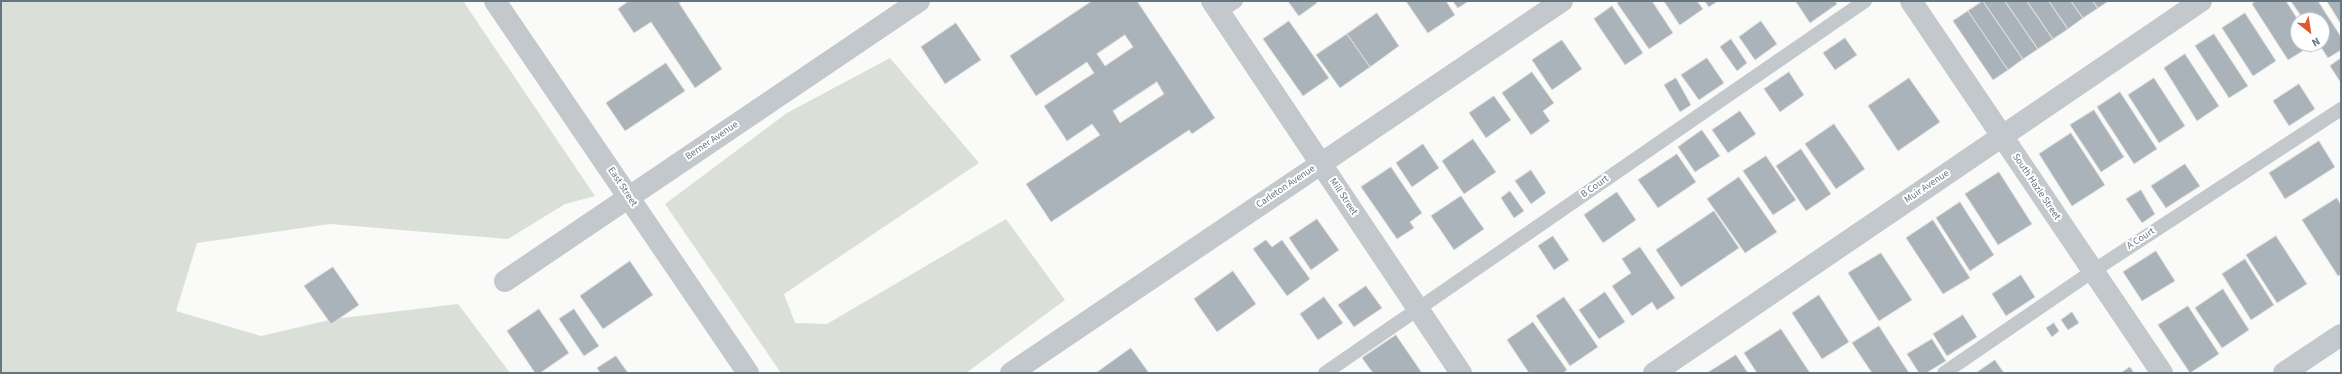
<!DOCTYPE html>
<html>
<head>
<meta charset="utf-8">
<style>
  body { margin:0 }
  #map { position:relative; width:2342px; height:374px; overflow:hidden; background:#fafaf8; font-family:"Source Sans 3",sans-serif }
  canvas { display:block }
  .frame { position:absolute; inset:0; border:2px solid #657683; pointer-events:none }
  .north { position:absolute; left:2290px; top:12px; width:40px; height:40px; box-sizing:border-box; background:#fff; border:1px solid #c1c8cd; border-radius:50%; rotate:150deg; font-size:11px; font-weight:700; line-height:16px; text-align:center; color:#657683 }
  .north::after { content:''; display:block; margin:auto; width:14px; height:18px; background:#e4572e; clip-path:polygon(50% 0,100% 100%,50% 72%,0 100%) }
</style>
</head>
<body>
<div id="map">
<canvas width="2342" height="374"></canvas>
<div class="frame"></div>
<div class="north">N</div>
</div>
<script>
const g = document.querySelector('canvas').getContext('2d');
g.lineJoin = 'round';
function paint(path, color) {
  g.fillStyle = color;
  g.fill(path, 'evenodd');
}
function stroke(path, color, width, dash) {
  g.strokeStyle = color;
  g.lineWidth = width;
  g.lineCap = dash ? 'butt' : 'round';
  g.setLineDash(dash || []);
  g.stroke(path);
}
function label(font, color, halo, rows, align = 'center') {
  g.font = font + ' "Source Sans 3",sans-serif';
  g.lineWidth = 4;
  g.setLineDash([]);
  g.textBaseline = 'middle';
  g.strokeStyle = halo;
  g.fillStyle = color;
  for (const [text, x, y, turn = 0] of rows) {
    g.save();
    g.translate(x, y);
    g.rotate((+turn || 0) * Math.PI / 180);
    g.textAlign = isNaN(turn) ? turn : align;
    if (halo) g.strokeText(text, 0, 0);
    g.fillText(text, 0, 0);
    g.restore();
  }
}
const green = new Path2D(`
  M1,1H463L595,196L565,204L508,239L330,224L197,243L176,311L261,336L334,319L458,304L510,373H1Z
  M890,58L979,163L784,294L795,323L827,324L1006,219L1065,300L966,373H781L665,204L787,113Z`);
const building = new Path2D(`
  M629,1H682L679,3L722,69L695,88L651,22L634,33L618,9Z
  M1092,1H1137L1215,118L1192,134L1189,130L1051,222L1026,184L1100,135L1092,124L1067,141L1044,106L1094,73L1087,62L1036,96L1010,56ZM1125,35L1133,47L1105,66L1097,54ZM1157,82L1164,94L1120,123L1113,111Z
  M1288,1H1316L1317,3L1299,16Z
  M1406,1H1446L1455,15L1428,33Z
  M1453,1H1469L1458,8Z
  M1621,1H1652L1673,33L1649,49L1617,3Z
  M1664,1H1697L1703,9L1680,25Z
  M1705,1H1718L1709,7Z
  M1798,1H1835L1837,4L1810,23L1796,2Z
  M1983,1L2023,59L2008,70L1968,11Z
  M1983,1H2005L2038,49L2023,59Z
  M2005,1H2027L2053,39L2038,49Z
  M2027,1H2049L2068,29L2053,39Z
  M2049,1H2071L2083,18L2068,29Z
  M2071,1H2093L2098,8L2083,18Z
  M2093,1H2109L2098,8Z
  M2256,1H2286L2298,20V44H2314L2288,60L2252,4Z
  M2291,1H2318L2341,37V50L2328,58L2319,44H2322V20H2304Z
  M2327,1H2341V21L2340,22Z
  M1612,6L1643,53L1625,65L1594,19Z
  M1968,11L2008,70L1993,80L1953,21Z
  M1377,13L1399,46L1370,67L1347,34Z
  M2245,13L2276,61L2253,76L2222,28Z
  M1289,21L1329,78L1303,96L1263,39Z
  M1761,21L1777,44L1755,60L1739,37Z
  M956,23L981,60L945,84L921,47Z
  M1347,34L1370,67L1340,88L1316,55Z
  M2214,34L2248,86L2229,98L2195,46Z
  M1845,38L1857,55L1835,70L1823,53Z
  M1731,39L1747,63L1737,71L1720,47Z
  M1562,40L1582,69L1552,90L1532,60Z
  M2185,54L2219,106L2197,121L2164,68Z
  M1707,58L1724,83L1699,100L1681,75Z
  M2341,58V83L2330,66Z
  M666,63L685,91L625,131L606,103Z
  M1532,72L1554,103L1543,111L1550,121L1531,135L1502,93Z
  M1789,72L1804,95L1780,112L1764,89Z
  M1676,78L1691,105L1680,112L1664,85Z
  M1909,78L1940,122L1898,151L1868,106Z
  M2154,78L2185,126L2159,143L2128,95Z
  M2299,84L2315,109L2289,126L2273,101Z
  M2120,92L2157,149L2134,164L2097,107Z
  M1494,96L1511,120L1486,138L1469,113Z
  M2094,110L2124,157L2101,172L2070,125Z
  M1740,111L1756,134L1728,153L1712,130Z
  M1834,124L1865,169L1836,189L1805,144Z
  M1702,130L1720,156L1695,172L1678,147Z
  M2071,133L2105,185L2072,206L2039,154Z
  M1473,139L1496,172L1464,194L1442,161Z
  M2319,141L2335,167L2285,199L2269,173Z
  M1423,144L1439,168L1412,187L1396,163Z
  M1801,149L1831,194L1806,211L1776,166Z
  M1677,154L1696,182L1658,208L1638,180Z
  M1766,156L1796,200L1773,215L1743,171Z
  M2185,164L2200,186L2166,208L2151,186Z
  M1391,167L1422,213L1410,222L1414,228L1397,239L1361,187Z
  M1531,170L1546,193L1531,204L1515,181Z
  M1999,172L2032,224L1998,245L1965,194Z
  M1739,177L1777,232L1745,253L1707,199Z
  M2141,190L2155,214L2142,223L2126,199Z
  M1510,191L1524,211L1514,218L1501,198Z
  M1617,192L1636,220L1603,243L1584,215Z
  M1461,196L1484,229L1454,250L1431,216Z
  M2337,198L2341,205V274L2338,276L2302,220Z
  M1960,202L1994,255L1970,271L1936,218Z
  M1714,211L1739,248L1681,287L1656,250Z
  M1317,219L1339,250L1311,270L1289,238Z
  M1933,220L1970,278L1943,294L1906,238Z
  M1553,236L1569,260L1554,270L1538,246Z
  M2276,236L2307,284L2277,303L2246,255Z
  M1266,240L1272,247L1282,240L1310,279L1287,296L1253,249Z
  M1640,247L1675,298L1657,310L1652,302L1632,316L1612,286L1631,273L1622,259Z
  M2156,251L2175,281L2142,301L2123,272Z
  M1881,253L1912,300L1879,321L1848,273Z
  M2245,259L2274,305L2251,320L2222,274Z
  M630,261L653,295L603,329L580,296Z
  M333,267L359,305L331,324L304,286Z
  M1233,271L1256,304L1217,332L1194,299Z
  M2021,275L2035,297L2006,316L1992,294Z
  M1366,286L1382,308L1354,327L1338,305Z
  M2223,289L2249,330L2222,348L2195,308Z
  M1605,292L1625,322L1599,339L1579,310Z
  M1819,295L1849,342L1822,359L1792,313Z
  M1324,297L1343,323L1318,340L1300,314Z
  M1564,297L1598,347L1570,366L1536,316Z
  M2188,306L2219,354L2190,373L2158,325Z
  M539,309L569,353L540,373H535L507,331Z
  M574,309L599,346L584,356L559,319Z
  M2072,312L2079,323L2068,330L2061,320Z
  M1963,315L1977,337L1947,356L1933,334Z
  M1533,322L1567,370L1563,373H1529L1507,340Z
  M2054,323L2059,331L2052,337L2046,328Z
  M1879,326L1909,373H1872L1852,343Z
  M1781,329L1810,373H1757L1744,353Z
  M1396,335L1422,373H1373L1362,358Z
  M1932,339L1946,361L1926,373H1919L1907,354Z
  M1131,348L1149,373H1096Z
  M1736,355L1748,373H1707Z
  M616,356L628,373H600L597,368Z
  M1995,360L2004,373H1976Z
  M2130,367L2134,373H2121Z`);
const lane = new Path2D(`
  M1219,12L1236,1
  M1325,373L1865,1
  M1944,373L2093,271L2341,109`);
const street = new Path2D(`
  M495,1L748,373
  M1212,1L1461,373
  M1911,1L2162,373
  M505,281L919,1
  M1011,373L1562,1
  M1654,373L2201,1
  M2284,373L2341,335`);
const streetNames = [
  ["Berner Avenue",712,141,-34],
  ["East Street",622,187,56],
  ["Carleton Avenue",1286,187,-34],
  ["B Court",1595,187,-35],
  ["Muir Avenue",1927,187,-34],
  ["South Hazle Street",2036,187,56],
  ["Mill Street",1343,197,56],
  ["A Court",2141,239,-33]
];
paint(green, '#dadfd7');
paint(building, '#aab3b9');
stroke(building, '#dcdcda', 1);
stroke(lane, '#c3c8cc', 14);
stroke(street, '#c3c8cc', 22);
label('10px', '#657683', '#fff', streetNames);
</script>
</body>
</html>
